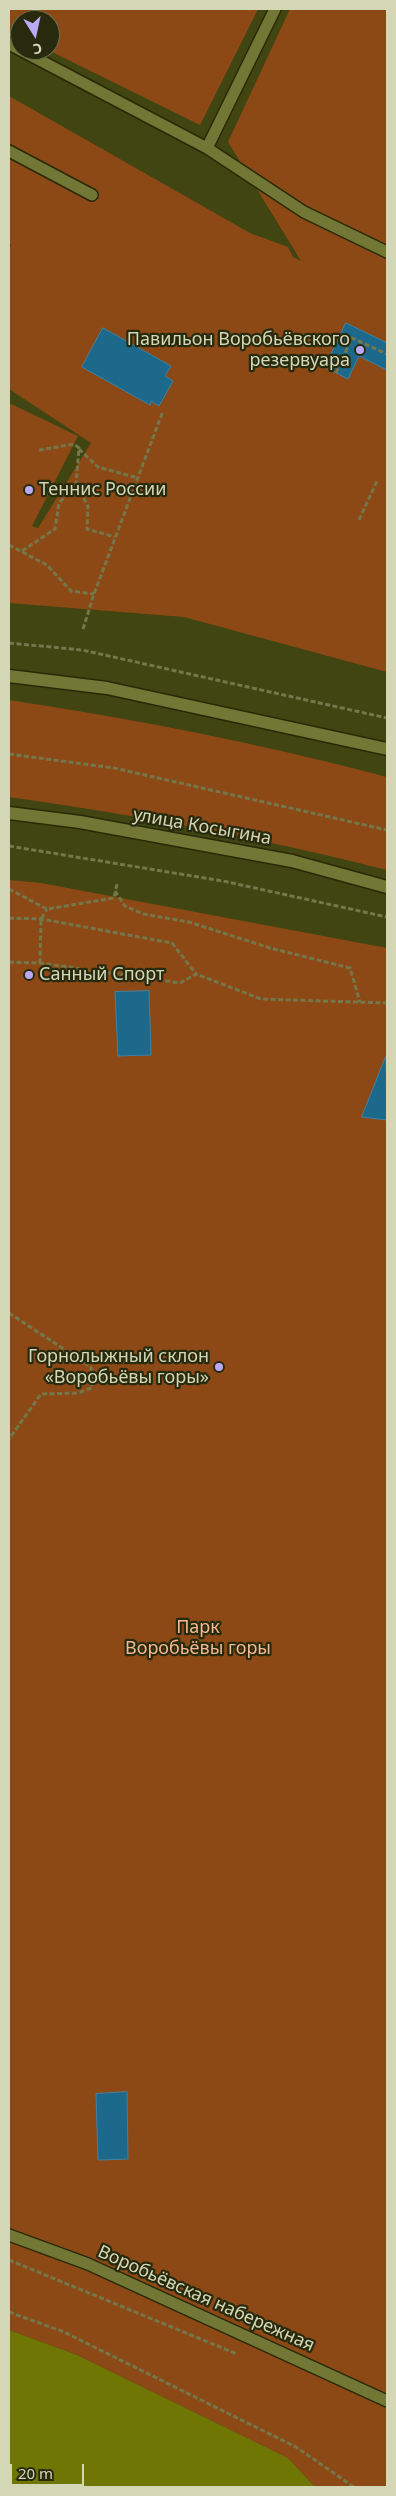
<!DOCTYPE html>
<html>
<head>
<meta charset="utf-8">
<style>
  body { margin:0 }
  #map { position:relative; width:396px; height:2496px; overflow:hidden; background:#414511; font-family:"Noto Sans",sans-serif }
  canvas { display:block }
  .frame { position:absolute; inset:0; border:10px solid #d3d7b6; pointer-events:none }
  .north { position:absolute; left:10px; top:10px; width:50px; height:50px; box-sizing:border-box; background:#282a0e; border:1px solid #6c6f51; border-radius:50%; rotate:170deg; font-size:14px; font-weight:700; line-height:20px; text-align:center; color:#d3d7b6 }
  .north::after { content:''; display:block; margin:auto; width:18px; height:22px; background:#baaaf6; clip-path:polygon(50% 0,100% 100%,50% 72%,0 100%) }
  .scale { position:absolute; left:10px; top:2464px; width:74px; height:22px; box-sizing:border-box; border:2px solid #d3d7b6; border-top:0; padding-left:6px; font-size:15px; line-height:18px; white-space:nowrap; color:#d3d7b6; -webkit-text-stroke:4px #282a0e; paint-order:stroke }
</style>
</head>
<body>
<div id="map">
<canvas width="396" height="2496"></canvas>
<div class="frame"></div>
<div class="north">С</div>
<div class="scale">20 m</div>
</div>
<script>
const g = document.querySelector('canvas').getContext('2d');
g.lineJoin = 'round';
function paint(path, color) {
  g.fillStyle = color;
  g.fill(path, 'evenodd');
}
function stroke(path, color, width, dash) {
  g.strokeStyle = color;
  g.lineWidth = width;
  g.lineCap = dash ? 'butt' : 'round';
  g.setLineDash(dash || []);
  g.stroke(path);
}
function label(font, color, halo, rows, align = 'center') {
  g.font = font + ' "Noto Sans",sans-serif';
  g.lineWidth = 4.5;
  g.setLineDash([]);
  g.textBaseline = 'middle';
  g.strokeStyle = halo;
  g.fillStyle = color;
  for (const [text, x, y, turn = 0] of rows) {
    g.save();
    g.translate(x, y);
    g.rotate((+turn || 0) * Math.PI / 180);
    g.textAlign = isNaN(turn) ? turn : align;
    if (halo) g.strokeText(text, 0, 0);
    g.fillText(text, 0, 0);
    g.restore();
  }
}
const green = new Path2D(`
  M9,9H258L200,125L48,50L50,20H20V36L9,30Z
  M290,9H387V672L184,617L9,603V403L78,436L32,526L38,528L91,443L9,389V249L11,245L9,243V96L250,233L288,247L293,257L301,261L228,142Z
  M9,700C136,719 263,744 387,777V870C263,838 136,815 9,797Z
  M9,880L41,883L387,948V2487H315L288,2458L77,2355L9,2330Z`);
const water = new Path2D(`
  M9,2330L77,2355L288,2458L315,2487H9Z`);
const building = new Path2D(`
  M346,323L387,343V370L359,356L348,379L325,367Z
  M103,328L171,366L165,376L173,381L159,406L151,401L150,405L82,367Z
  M149,991L151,1055L118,1056L115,992Z
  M386,1056L387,1120L362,1117Z
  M127,2092L128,2159L98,2160L96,2094Z`);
const path = new Path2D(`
  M336,373L352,338L387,354
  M79,449L98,467L138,478
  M76,485L88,506L87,529L115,537
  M359,520L378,479
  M9,545L47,565L71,591L94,594
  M22,551L55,529L59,503L76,485L79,448L74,444L39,450
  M83,629L94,594L163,411
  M9,643L82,650L387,718
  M9,754L114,768L387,830
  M9,846L223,881L387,917
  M9,889L47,909L114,898L117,884
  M115,891L125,906L143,914L189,922L270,948L350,968L360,1002
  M9,918L41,919L172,943L196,974
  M9,962L40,963L180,983L196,974L261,999L387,1003
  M40,963L41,919L47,909
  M9,1313L91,1367L92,1388L78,1393L41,1394L9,1439
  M9,2260L237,2354
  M9,2312L64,2332L296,2447L354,2487`);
const lane = new Path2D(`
  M9,44L207,148L275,9
  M207,148L304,212L387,252
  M9,151L92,195
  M9,2235L88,2264L387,2401`);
const secondary = new Path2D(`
  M9,676L107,688L387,749
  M9,813L80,822L292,861L387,887`);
const markers = [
  [360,350,5,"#baaaf6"],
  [29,490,5,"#baaaf6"],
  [29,975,5,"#baaaf6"],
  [219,1367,5,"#baaaf6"]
];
const poiNames = [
  ["Павильон Воробьёвского",350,340],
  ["резервуара",350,361],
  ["Теннис России",39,490,"left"],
  ["Санный Спорт",39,975,"left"],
  ["Горнолыжный склон",209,1357],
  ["«Воробьёвы горы»",209,1378]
];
const streetNames = [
  ["улица Косыгина",202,827,10],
  ["Воробьёвская набережная",206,2299,24]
];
const parkNames = [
  ["Парк",198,1628],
  ["Воробьёвы горы",198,1649]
];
paint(green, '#8c4916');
paint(water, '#707604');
paint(building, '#1c698b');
stroke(building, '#3b83a7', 1);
stroke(lane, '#282a06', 14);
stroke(secondary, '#282a06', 15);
stroke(path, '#737749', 3, [5, 2.5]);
stroke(lane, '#727735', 11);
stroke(secondary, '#727735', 12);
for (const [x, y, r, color] of markers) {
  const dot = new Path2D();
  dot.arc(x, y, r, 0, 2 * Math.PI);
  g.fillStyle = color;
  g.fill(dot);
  stroke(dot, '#282a0e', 2);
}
label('18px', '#d3d7b6', '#282a0e', poiNames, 'right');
label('18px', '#d3d7b6', '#282a0e', streetNames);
label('18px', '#f5b78f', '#282a0e', parkNames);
</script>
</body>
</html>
